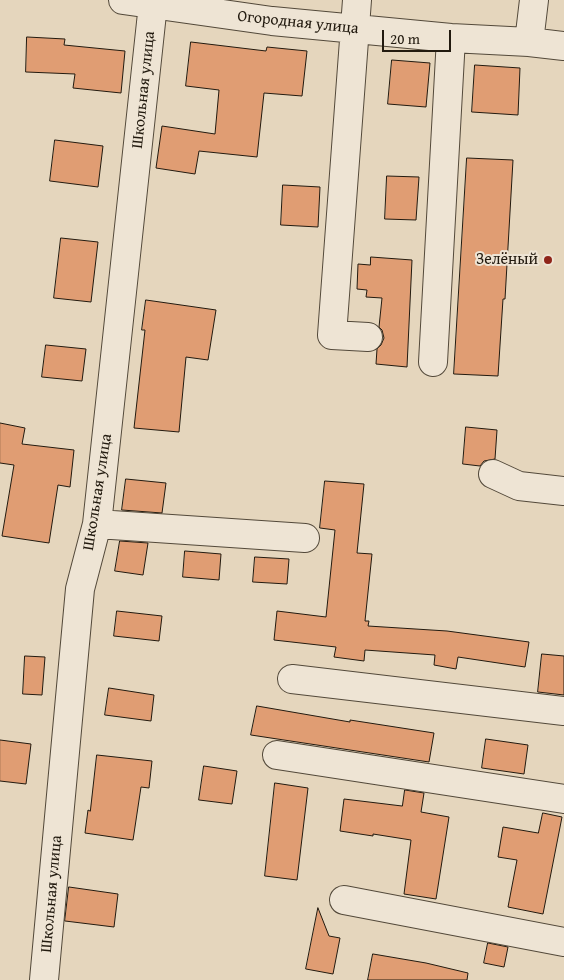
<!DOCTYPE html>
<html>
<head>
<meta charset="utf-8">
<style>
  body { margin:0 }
  #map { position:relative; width:564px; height:980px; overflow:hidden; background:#e5d6bd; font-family:"Gentium Book Plus",serif }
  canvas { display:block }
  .scale { position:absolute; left:382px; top:30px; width:69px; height:22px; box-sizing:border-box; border:2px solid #221a0f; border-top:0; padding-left:6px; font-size:15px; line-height:18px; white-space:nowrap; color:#221a0f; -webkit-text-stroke:4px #eee4d4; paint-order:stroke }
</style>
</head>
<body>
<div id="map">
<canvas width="564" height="980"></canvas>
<div class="scale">20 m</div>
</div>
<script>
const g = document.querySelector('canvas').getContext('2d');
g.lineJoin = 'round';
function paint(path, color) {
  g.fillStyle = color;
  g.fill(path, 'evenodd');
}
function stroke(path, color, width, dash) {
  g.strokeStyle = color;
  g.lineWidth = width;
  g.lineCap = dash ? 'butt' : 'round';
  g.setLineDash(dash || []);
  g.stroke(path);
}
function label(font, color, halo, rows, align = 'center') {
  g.font = font + ' "Gentium Book Plus",serif';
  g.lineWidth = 4;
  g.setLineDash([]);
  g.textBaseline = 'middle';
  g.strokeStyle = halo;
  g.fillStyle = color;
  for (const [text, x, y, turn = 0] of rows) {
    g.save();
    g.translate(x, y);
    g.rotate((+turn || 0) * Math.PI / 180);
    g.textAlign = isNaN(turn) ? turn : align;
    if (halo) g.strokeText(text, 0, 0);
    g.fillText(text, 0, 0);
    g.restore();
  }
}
const building = new Path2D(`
  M27,37L65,39L64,45L125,51L121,93L73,88L75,74L26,72Z
  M191,42L266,51L267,47L307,51L302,96L264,93L257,157L199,151L195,174L156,168L162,126L215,134L219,90L186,86Z
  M392,60L430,63L426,107L388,104Z
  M475,65L520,68L518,115L472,112Z
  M55,140L103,146L98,187L50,181Z
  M467,158L513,160L505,299H503L498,376L454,374Z
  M387,176L419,177L416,220L385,219Z
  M283,185L320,187L318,227L281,225Z
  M61,238L98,242L91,302L54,298Z
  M371,257L412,260L407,367L376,364L377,349L381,345L384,338L382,330L379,327L382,298L366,297L367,290L357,289L358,264L370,265Z
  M146,300L216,310L208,360L186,357L179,432L134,428L145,330H142Z
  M46,345L86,349L82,381L42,377Z
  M0,423L25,428L22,444L74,450L70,487L58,485L49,543L2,536L14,465L0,463Z
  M466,427L497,430L495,459L484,461L480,466L463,464Z
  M126,479L166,483L162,513L122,510Z
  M325,481L364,484L357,553L372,554L365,621H369L368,626L447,631L529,642L525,667L458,657L456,669L434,665L435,655L365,650L364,661L334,657L336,647L274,640L277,611L326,617L335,530L320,528Z
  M120,541L148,543L143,575L115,571Z
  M185,551L221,554L219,580L183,577Z
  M255,557L289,559L287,584L253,582Z
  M117,611L162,616L159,641L114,636Z
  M542,654L564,656V695L538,692Z
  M25,656L45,657L42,695L23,694Z
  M109,688L154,695L151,721L105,715Z
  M257,706L350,722V720L434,733L429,762L251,735Z
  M486,739L528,745L524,774L482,768Z
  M0,740L31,744L26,784L0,781Z
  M97,755L152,761L149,788L141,787L133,840L85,833L88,810L90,811Z
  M204,766L237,771L232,804L199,800Z
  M275,783L308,788L297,880L265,876Z
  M405,790L424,793L421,812L449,817L436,899L404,894L411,840L373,834V836L340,831L344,799L402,806Z
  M543,813L562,817L543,914L508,907L517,860L498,857L503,827L538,833Z
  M69,887L118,894L114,927L65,921Z
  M318,908L329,936L340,938L333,974L306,969Z
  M488,943L508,947L504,967L484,963Z
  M373,954L426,963L468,973L467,980H368Z`);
const minor = new Path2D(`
  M123,0L272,21L451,38L529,42L564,46
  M357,0L332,335L368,337
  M529,42L534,0
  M433,362L451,38
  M493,474L519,486L564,491
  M97,524L305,538
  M292,679L564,711
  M277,755L564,799
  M344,900L564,942
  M44,980L80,589L97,524L153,4`);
const markers = [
  [548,260,5,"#8f2418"]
];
const streetNames = [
  ["Огородная улица",298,23,6],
  ["Школьная улица",144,90,-84],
  ["Школьная улица",98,492,-81],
  ["Школьная улица",52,894,-85]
];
const poiNames = [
  ["Зелёный",538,260]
];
paint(building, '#e09d73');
stroke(building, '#221a0f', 1);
stroke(minor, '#53493a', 30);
stroke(minor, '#eee4d4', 28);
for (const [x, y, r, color] of markers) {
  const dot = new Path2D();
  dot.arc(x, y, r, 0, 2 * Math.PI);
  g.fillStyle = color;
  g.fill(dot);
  stroke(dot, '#eee4d4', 2);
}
label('16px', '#221a0f', '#eee4d4', streetNames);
label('16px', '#221a0f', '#eee4d4', poiNames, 'right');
</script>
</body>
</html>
